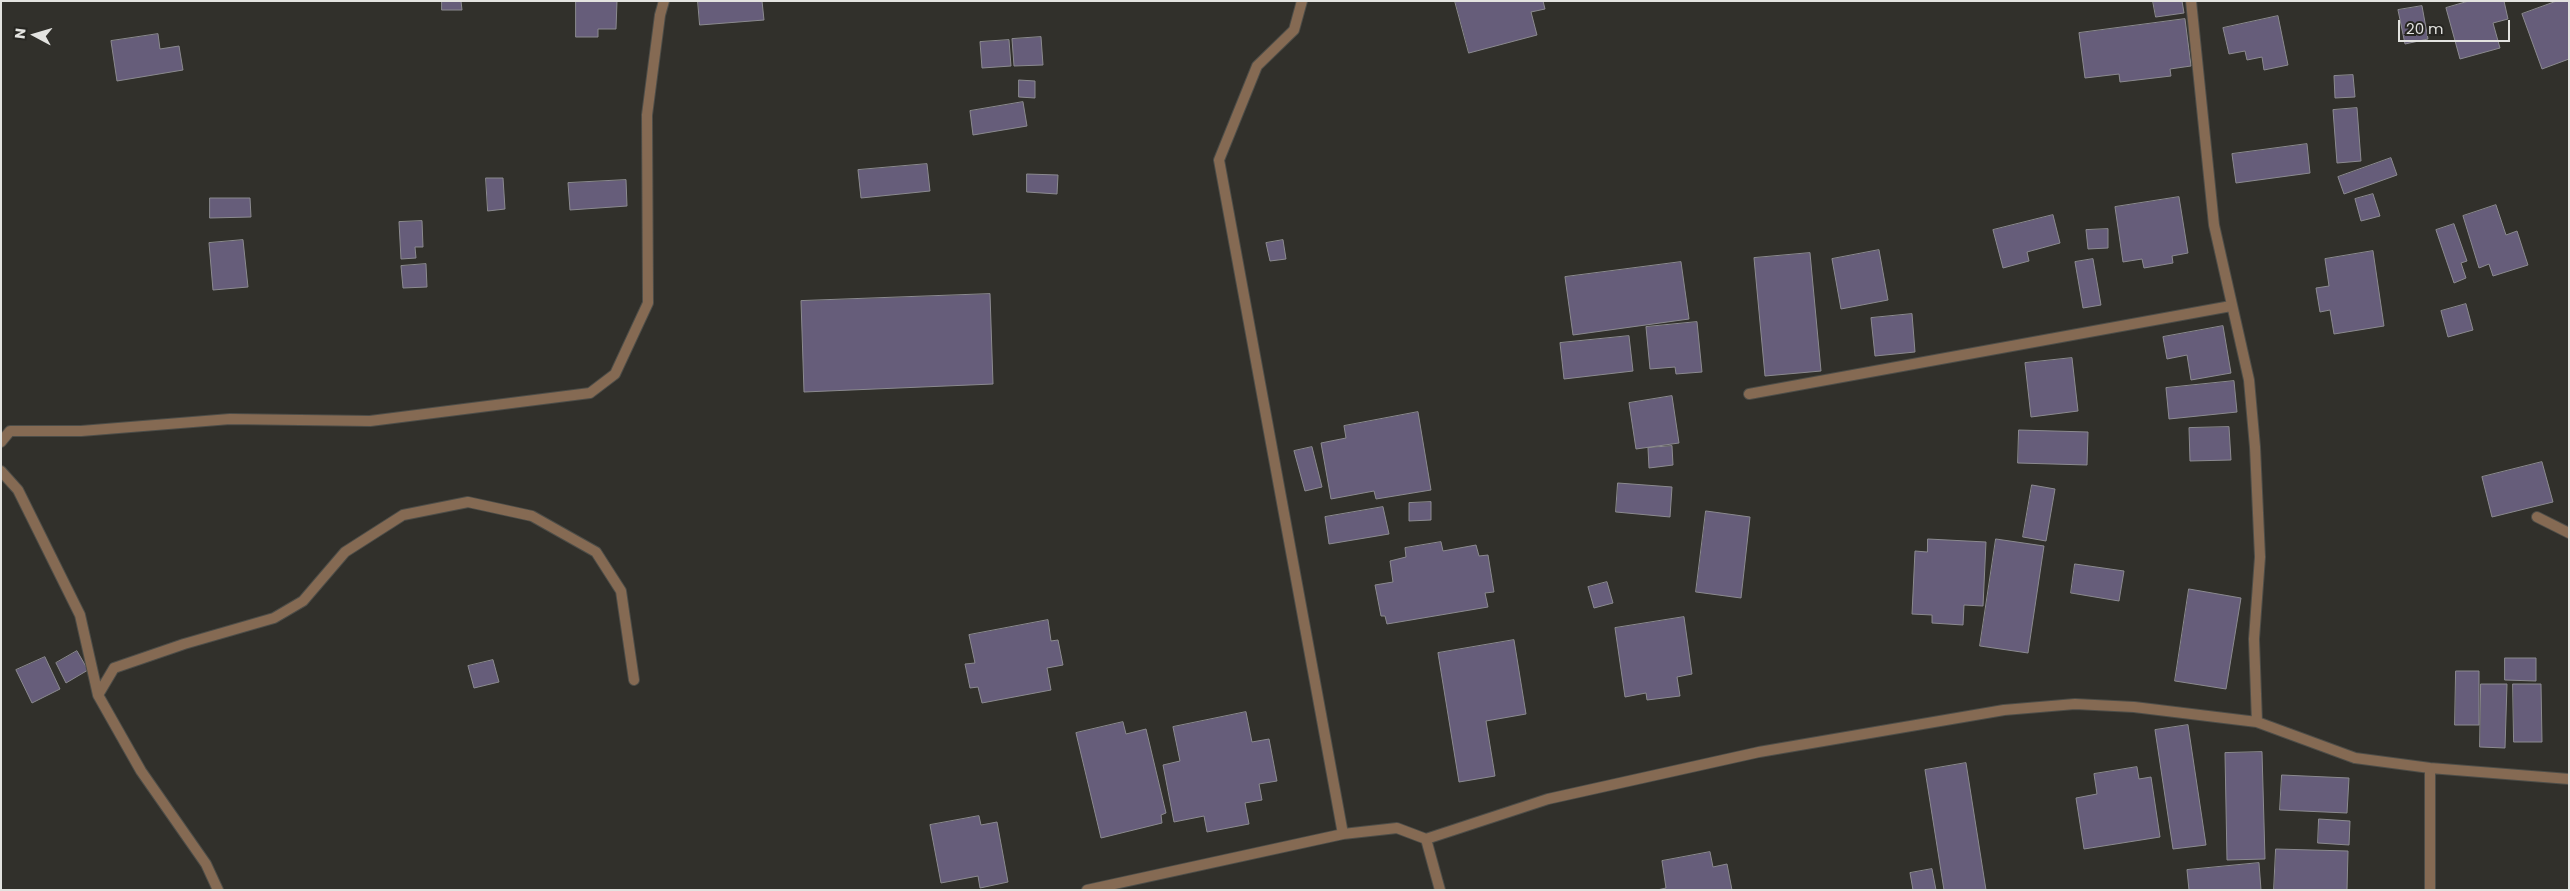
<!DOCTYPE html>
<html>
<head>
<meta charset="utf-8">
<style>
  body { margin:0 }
  #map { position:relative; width:2570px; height:891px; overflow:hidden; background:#31302b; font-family:Poppins,sans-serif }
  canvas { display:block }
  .frame { position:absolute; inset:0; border:2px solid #e3e3e0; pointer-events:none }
  .north { position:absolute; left:10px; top:10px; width:50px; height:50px; -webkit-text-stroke:4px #272622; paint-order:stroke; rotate:276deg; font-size:14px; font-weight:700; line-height:20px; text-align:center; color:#e3e3e0 }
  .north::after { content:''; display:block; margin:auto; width:18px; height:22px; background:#e3e3e0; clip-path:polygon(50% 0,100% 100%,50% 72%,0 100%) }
  .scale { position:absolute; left:2398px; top:20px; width:112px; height:22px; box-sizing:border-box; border:2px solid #e3e3e0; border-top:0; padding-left:6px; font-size:15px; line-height:18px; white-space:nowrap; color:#e3e3e0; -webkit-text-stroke:4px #272622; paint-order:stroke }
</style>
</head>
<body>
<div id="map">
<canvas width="2570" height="891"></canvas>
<div class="frame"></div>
<div class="north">N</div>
<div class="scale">20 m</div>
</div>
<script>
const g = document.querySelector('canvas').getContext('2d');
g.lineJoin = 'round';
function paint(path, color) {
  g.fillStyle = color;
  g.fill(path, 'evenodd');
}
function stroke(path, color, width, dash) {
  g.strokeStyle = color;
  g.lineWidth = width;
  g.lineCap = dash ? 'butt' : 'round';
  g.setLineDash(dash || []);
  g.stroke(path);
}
const building = new Path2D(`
  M442,1H461L462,10H442Z
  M576,1H617L616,29H598V37H576Z
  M698,1H762L764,20L700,25Z
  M1455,1H1543L1545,9L1531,12L1537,35L1469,53Z
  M2153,1H2182L2184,13L2156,17Z
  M2469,1H2504L2508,19L2493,23L2500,48L2460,59L2446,8Z
  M2557,1H2569V59L2542,69L2522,14Z
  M2422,6L2428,39L2405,44L2398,10Z
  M2278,16L2288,65L2264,70L2262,57L2247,60L2245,51L2229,54L2223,28Z
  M2185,19L2191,66L2170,69L2171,76L2120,82L2119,74L2085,78L2079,33Z
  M158,34L160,49L179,46L183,70L117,81L111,41Z
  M1041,37L1043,65L1014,66L1012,39Z
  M1009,40L1011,66L982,68L980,42Z
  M2353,75L2355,97L2335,98L2334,76Z
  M1019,80L1035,81V98L1019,97Z
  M1023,102L1027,126L973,135L970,111Z
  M2357,108L2361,161L2337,163L2333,110Z
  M2307,144L2310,173L2236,183L2232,154Z
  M2391,158L2397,175L2344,194L2338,177Z
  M927,164L930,191L861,198L858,170Z
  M1027,174L1058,175L1057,194L1027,192Z
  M486,178H503L505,209L488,211Z
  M626,180L627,206L570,210L568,183Z
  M2373,194L2380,216L2361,221L2355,199Z
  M2179,197L2188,253L2172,256L2173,263L2144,268L2142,259L2123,262L2115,207Z
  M210,198H250L251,217L210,218Z
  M2496,205L2506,235L2517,231L2528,265L2493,276L2489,264L2479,268L2463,216Z
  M2053,215L2060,243L2027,252L2029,261L2003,268L1993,230Z
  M422,221L423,247H415L416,258L401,259L399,222Z
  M2454,224L2467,261L2461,263L2466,278L2454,283L2436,230Z
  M2108,229V248L2088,249L2086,230Z
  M243,240L248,287L213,290L209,243Z
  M1283,240L1286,259L1270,261L1266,243Z
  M1879,250L1888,300L1841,309L1832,259Z
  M2373,251L2384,326L2334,334L2330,310L2320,312L2316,288L2329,286L2325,259Z
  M1810,253L1821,371L1765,376L1754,258Z
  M2093,259L2101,305L2083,308L2075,262Z
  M1681,262L1689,319L1573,335L1565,277Z
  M426,264L427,287L403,288L401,266Z
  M990,294L993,384L804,392L801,301Z
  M2466,304L2473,330L2448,337L2441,311Z
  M1912,314L1915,352L1875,356L1871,318Z
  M1697,322L1702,372L1676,374L1675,367L1650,369L1646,327Z
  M2223,326L2231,373L2191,380L2187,355L2167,359L2163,337Z
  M1629,336L1633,371L1564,379L1560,343Z
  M2072,358L2078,411L2031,417L2025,363Z
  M2234,381L2237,412L2169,419L2166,388Z
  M1672,396L1679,443L1636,449L1629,403Z
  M1418,412L1431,490L1376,499L1374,491L1331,499L1321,443L1346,438L1344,426Z
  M2229,427L2231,460L2190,461L2189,428Z
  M2019,430L2088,432L2087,465L2018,463Z
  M1672,446L1673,465L1649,468L1648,448Z
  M1312,447L1322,487L1305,491L1294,451Z
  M2542,462L2553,502L2492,517L2482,477Z
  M1618,483L1672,487L1670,517L1616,512Z
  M2032,485L2055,489L2046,541L2023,537Z
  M1431,502V520L1409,521V503Z
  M1383,507L1389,534L1329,544L1325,517Z
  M1706,511L1750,517L1741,598L1696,592Z
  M1928,539L1986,542L1983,606L1964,605L1963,625L1932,623V615L1912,614L1915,551L1927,552Z
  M1996,539L2044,546L2028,653L1980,646Z
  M1441,542L1443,551L1476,545L1479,556L1488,555L1494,592L1485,593L1488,607L1387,624L1385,616H1381L1375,585L1393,582L1390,561L1406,557L1405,548Z
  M2075,564L2124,571L2119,601L2071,593Z
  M1607,582L1613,603L1594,608L1588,587Z
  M2189,589L2241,598L2226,689L2175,681Z
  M1684,617L1692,674L1677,677L1680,696L1647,700L1646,693L1625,697L1615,628Z
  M1048,620L1051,641L1058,640L1063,665L1047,668L1051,690L982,703L978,687L970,688L965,664L975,663L969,635Z
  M1514,640L1526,714L1486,721L1495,776L1459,782L1438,653Z
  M77,651L88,670L66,683L56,663Z
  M45,657L60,689L32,703L16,670Z
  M2505,658H2536V681L2505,680Z
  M493,660L499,682L474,688L468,666Z
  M2456,671H2479V725H2455Z
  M2481,684H2507L2505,748L2480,747Z
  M2513,684H2541L2542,742H2514Z
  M1246,712L1252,742L1269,739L1277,781L1259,784L1262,800L1245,803L1249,824L1207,832L1204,816L1174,822L1163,765L1180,761L1173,727Z
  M1123,722L1126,734L1146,729L1166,813L1161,815L1162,823L1101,838L1076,733Z
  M2188,725L2206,845L2173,849L2155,730Z
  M2262,752L2265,859L2227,860L2225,753Z
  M1966,763L1986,890H1944L1925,770Z
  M2137,767L2139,779L2151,777L2160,837L2084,849L2076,798L2097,794L2094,774Z
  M2282,775L2349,778L2347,813L2280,810Z
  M979,816L981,825L997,822L1008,882L980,888L978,876L941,883L930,825Z
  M2319,819L2350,821L2349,845L2318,843Z
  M2276,849L2348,851L2347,890H2274Z
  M1710,852L1713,867L1727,864L1732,890H1657L1666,888L1662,861Z
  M2259,863L2261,890H2189L2187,870Z
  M1932,869L1936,890H1913L1910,873Z`);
const minor = new Path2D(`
  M1302,1L1294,30L1257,66L1219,160L1343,834
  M2191,1L2214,225L2249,380L2255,447L2260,557L2254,639L2257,722L2355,758L2430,768L2569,779
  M1749,394L2231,306
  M1,442L10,431H81L230,419L370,421L590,393L615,374L648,303L647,115L660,15L664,1
  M1,471L18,490L80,615L98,695L141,771L206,864L218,890
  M2537,517L2569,533
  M98,695L114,668L184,644L274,618L303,601L345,552L403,515L468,502L532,516L596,552L621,591L634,680
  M1087,890L1343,834L1397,828L1426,839
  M1440,890L1426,839L1548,799L1759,752L2004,710L2075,704L2134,707L2257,722
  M2430,890V768`);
paint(building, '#665d7a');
stroke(building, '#8b8a8f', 1);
stroke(minor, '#4d4d48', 12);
stroke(minor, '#856a53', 10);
</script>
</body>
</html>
